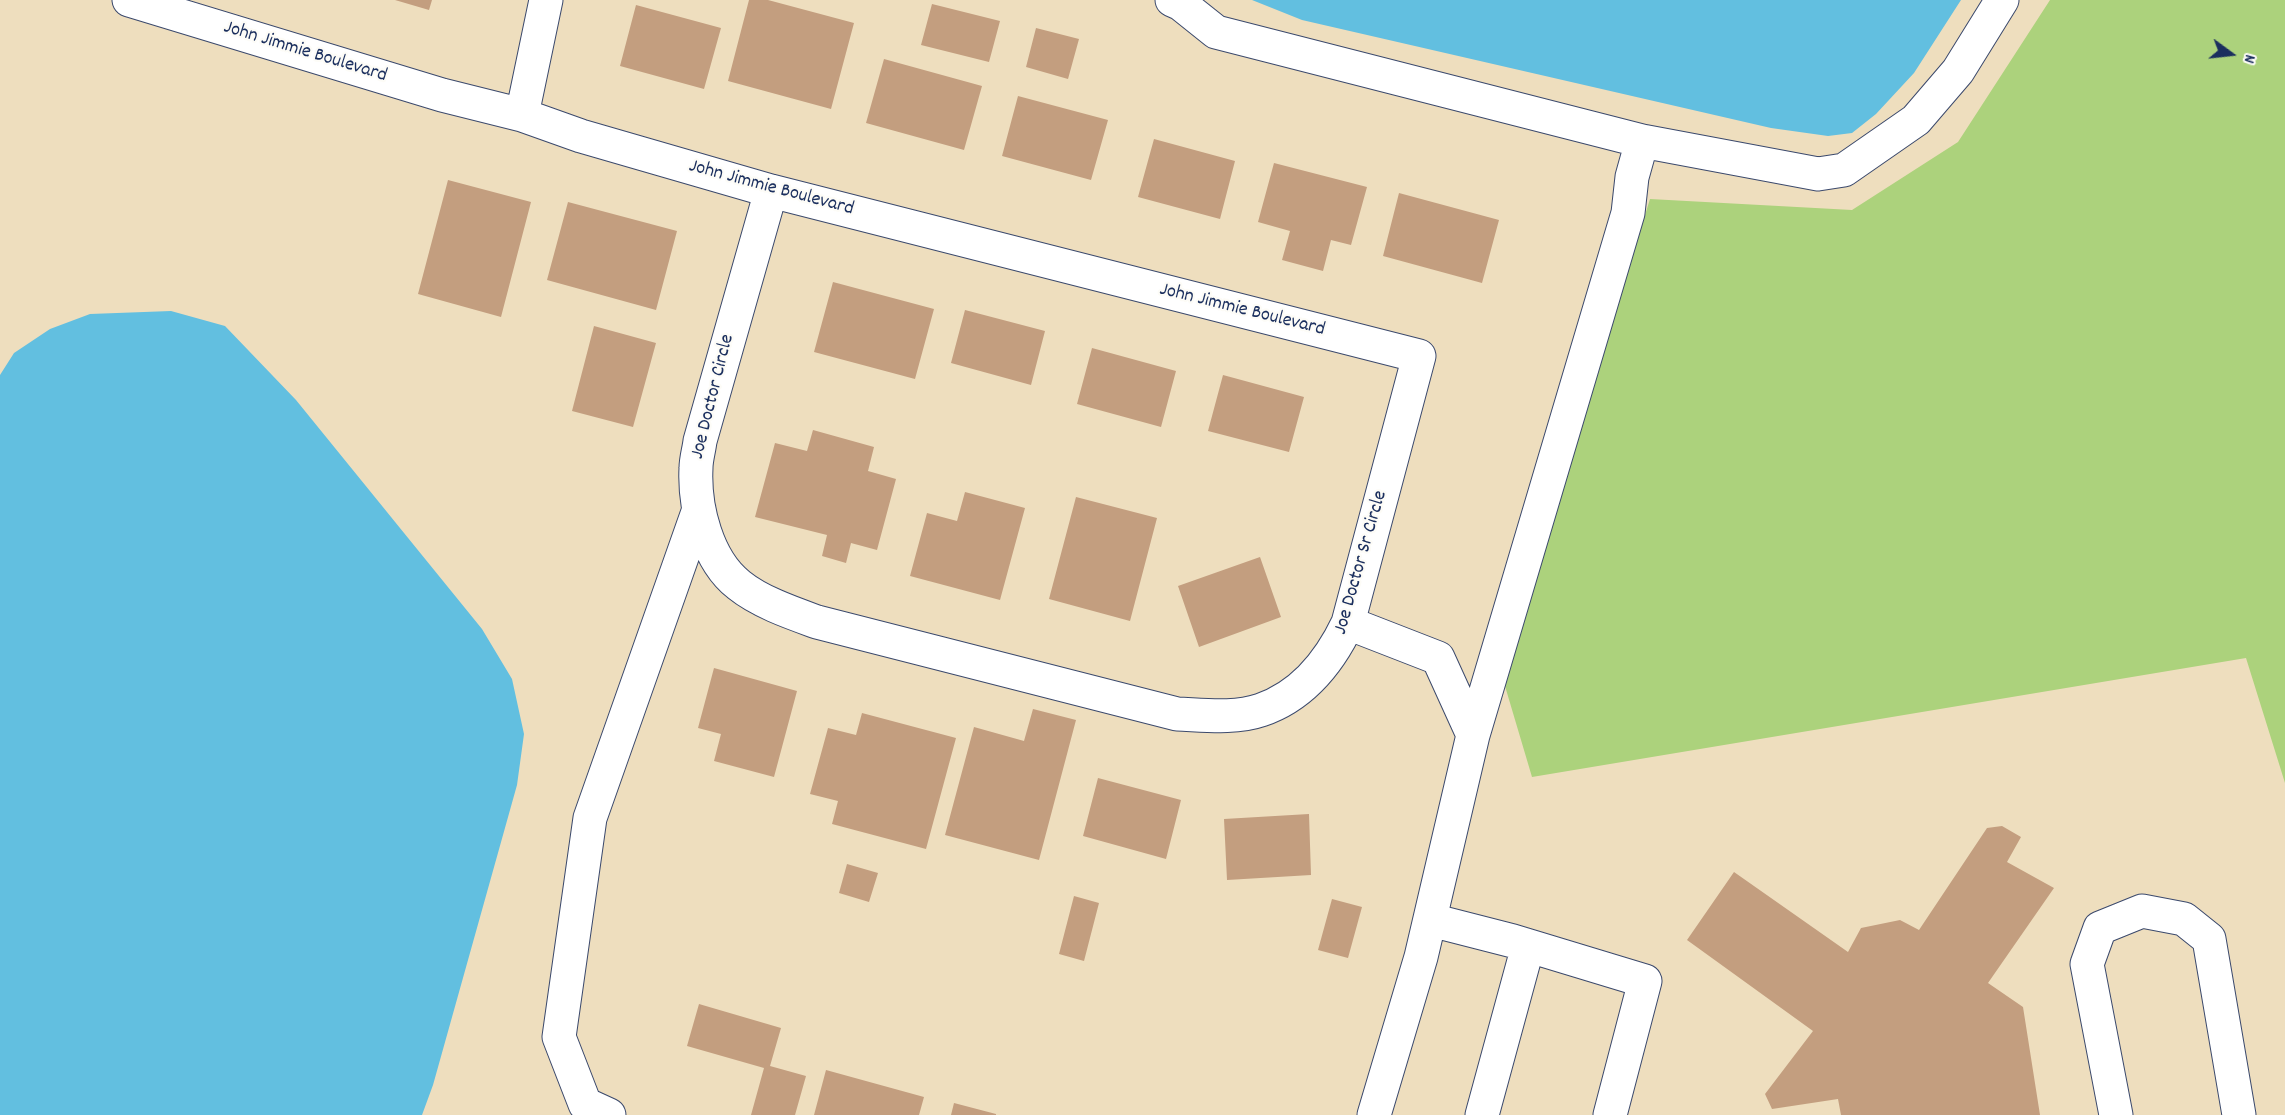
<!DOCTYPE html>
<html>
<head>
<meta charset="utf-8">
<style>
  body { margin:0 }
  #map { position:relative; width:2285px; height:1115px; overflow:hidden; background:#eedebe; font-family:Dekko,sans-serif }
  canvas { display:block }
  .north { position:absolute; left:2201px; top:24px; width:60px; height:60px; -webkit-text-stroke:4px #fdfcf7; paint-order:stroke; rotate:105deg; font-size:16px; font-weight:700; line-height:24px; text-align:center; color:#1b2f5e }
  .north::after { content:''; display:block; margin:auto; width:21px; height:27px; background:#1b2f5e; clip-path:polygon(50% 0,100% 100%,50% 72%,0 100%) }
</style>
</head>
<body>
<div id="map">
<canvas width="2285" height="1115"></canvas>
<div class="north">N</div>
</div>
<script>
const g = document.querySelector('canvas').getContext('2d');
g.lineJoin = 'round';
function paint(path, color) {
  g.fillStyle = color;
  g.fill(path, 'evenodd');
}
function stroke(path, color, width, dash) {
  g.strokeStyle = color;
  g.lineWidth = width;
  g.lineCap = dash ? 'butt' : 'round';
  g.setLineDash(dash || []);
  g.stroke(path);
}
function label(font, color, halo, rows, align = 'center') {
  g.font = font + ' Dekko,sans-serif';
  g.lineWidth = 4.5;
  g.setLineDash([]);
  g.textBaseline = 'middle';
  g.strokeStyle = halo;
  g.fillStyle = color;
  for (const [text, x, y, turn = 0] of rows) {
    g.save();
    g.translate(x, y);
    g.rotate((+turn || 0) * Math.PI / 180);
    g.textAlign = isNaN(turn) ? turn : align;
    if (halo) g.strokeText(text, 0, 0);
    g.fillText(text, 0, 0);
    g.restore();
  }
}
const green = new Path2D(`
  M2050,0H2285V783L2246,658L1532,777L1502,676L1650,199L1852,210L1958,142Z`);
const water = new Path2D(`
  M1252,0H1961L1914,73L1876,114L1852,133L1828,136L1771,128L1302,20Z
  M171,311L225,326L296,400L482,629L512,679L524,734L517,785L433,1085L422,1115H0V375L14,353L50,329L90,314Z`);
const building = new Path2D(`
  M395,0H432L429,10Z
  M749,0H768L854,23L831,109L728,81Z
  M932,4L1000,21L989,62L921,45Z
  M636,5L721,28L704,89L620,66Z
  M1036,28L1079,39L1068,79L1026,67Z
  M884,59L982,86L964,150L866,123Z
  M1018,96L1108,120L1091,180L1002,156Z
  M1154,139L1235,161L1220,219L1138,197Z
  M1274,163L1367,187L1351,245L1331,240L1323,271L1282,260L1290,231L1258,222Z
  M448,180L531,202L501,317L418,294Z
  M1399,193L1499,220L1482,283L1383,256Z
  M568,202L677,231L656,310L547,280Z
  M833,282L934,309L915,379L814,352Z
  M965,310L1045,331L1031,385L951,363Z
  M594,326L656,343L633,427L572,411Z
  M1092,348L1176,371L1161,427L1077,404Z
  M1223,375L1304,397L1289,452L1208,431Z
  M813,430L874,447L868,471L896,479L877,550L851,543L846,563L822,556L827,535L755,517L775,443L807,451Z
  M965,492L1025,508L1000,600L910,576L927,513L957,521Z
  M1076,497L1157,518L1130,621L1049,599Z
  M1260,557L1281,617L1199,647L1178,586Z
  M714,668L797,691L774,777L714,761L721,734L698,728Z
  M1033,709L1076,720L1039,860L945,835L974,727L1024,741Z
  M862,713L956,738L926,849L832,824L838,801L810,794L828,728L856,735Z
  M1098,778L1181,800L1166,859L1083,836Z
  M1309,814L1311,875L1227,880L1224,819Z
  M2002,826L2021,837L2007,862L2054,888L1988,983L2023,1007L2040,1115H1841L1838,1099L1772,1109L1765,1094L1813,1031L1687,940L1734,872L1848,952L1861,928L1900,920L1919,930L1987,828Z
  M847,864L878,873L869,902L839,893Z
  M1074,896L1099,903L1084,961L1059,954Z
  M1332,899L1362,907L1348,958L1318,950Z
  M699,1004L781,1028L770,1066L806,1076L795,1115H751L764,1068L687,1046Z
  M826,1070L924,1097L919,1115H814Z
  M954,1103L996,1114V1115H951Z`);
const minor = new Path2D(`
  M129,0L442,95L522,115L581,136L771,191L1419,356L1348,623C1330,661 1302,696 1261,710C1235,719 1204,715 1177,714L817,622C792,613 760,602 739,585C707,560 694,507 696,468C696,459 699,450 700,441L771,191
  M1172,0L1181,4L1216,32L1642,141L1818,174L1844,170L1916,120L1958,71L2002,0
  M522,115L546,0
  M1348,623L1438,658L1473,735L1421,957L1374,1115
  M1473,735L1628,213L1632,177L1642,141
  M1431,920L1513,941L1645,981L1610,1115
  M609,1115L585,1104L559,1037L590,818L699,509
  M1482,1115L1528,946
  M2116,1115L2087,964L2100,928L2142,911L2184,919L2209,939L2239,1115`);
const streetNames = [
  ["John Jimmie Boulevard",305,53,17],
  ["John Jimmie Boulevard",771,189,15],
  ["John Jimmie Boulevard",1242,311,14],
  ["Joe Doctor Circle",714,397,-76],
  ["Joe Doctor Sr Circle",1362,563,-74]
];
paint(green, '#acd27c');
paint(water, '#62bfe0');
paint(building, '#c39e7f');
stroke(minor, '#3b496c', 35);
stroke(minor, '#fff', 33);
label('20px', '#1b2f5e', '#fdfcf7', streetNames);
</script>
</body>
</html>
